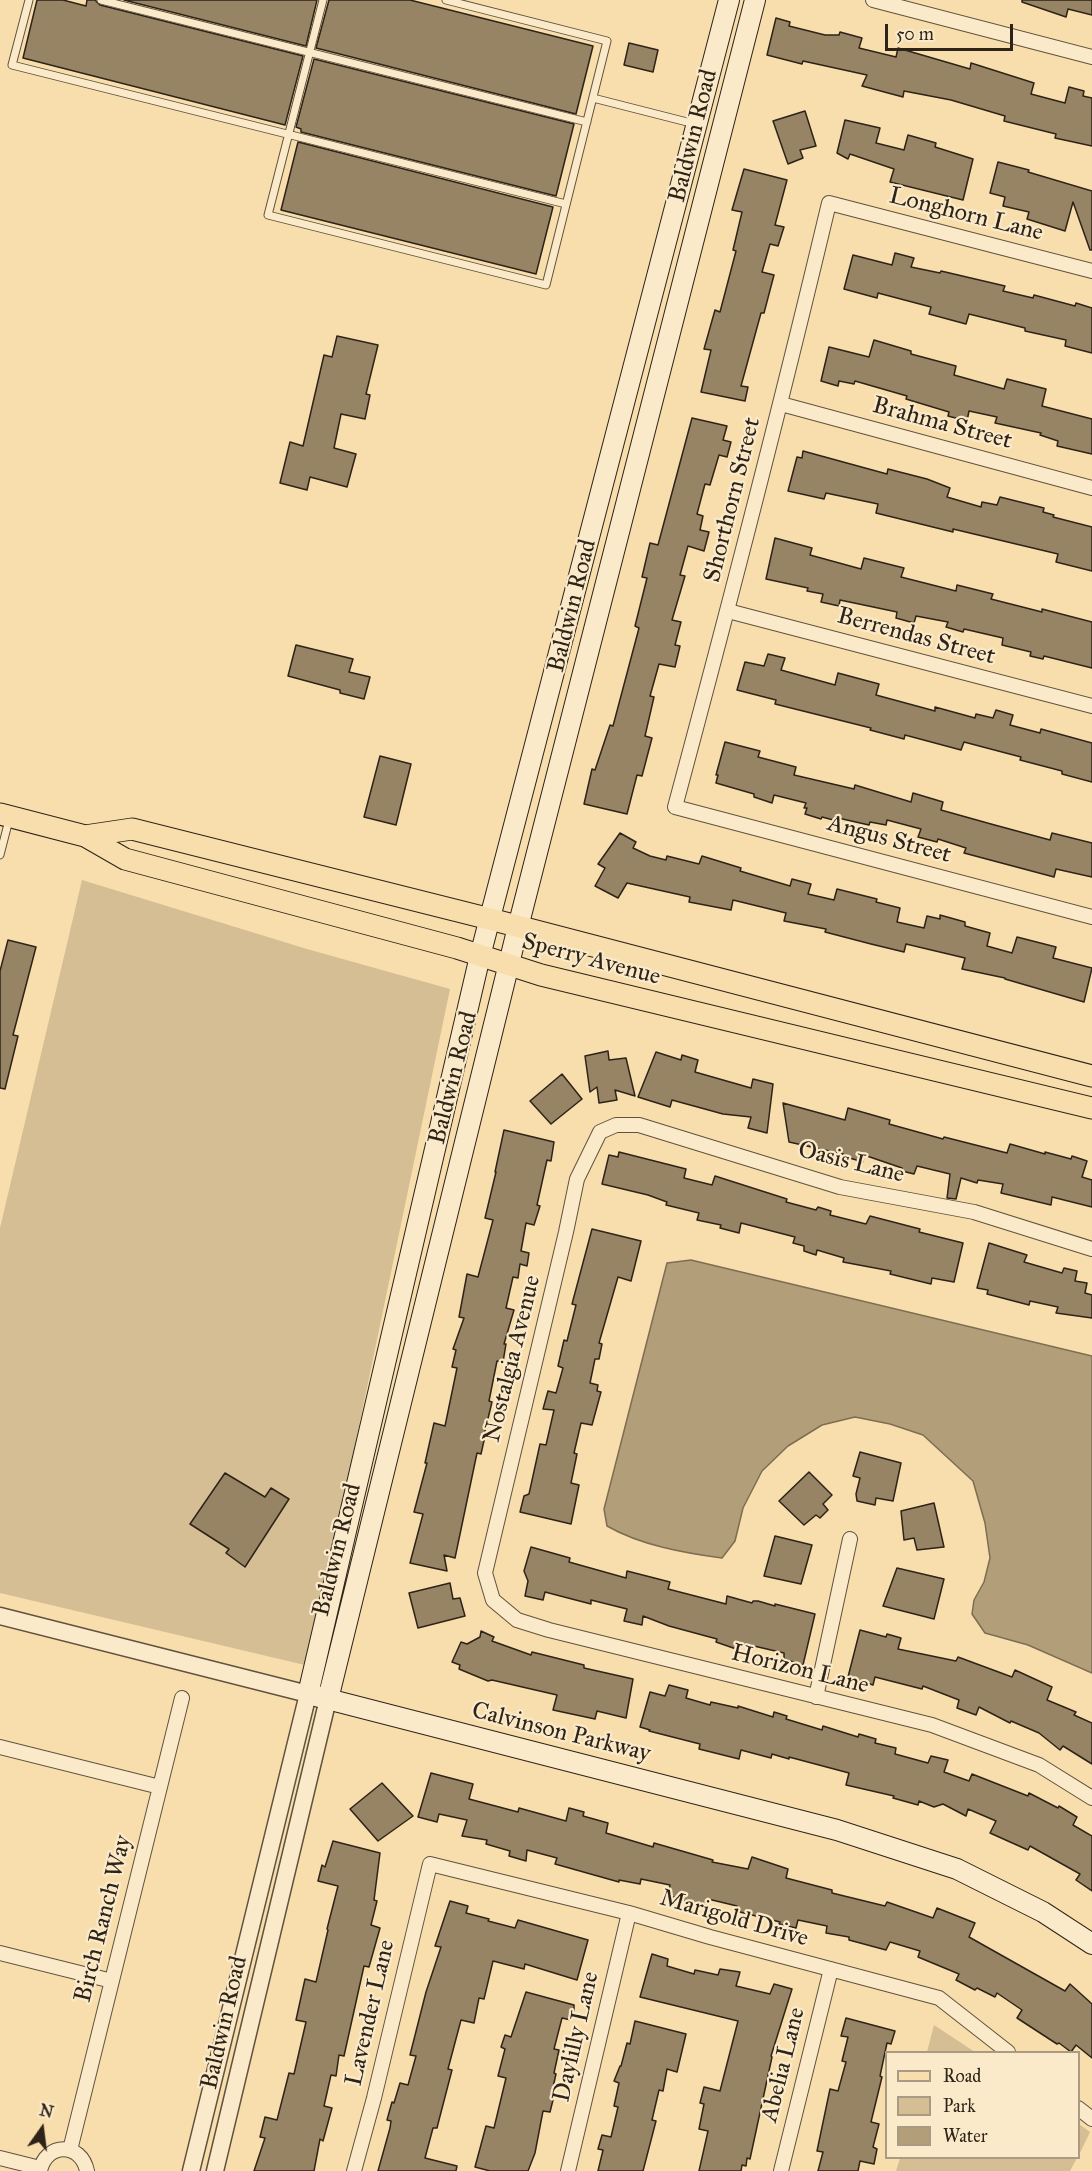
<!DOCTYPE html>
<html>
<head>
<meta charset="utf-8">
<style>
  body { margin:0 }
  #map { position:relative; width:1092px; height:2171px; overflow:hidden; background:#f8dead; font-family:"IM FELL Great Primer",serif }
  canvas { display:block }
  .legend { position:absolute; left:885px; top:2051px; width:195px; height:108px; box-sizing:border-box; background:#faeaca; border:2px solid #a89a83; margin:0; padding:8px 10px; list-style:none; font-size:18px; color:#2d2318 }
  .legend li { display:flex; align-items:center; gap:12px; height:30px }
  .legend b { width:30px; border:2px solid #a89a83 }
  .north { position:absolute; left:12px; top:2099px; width:60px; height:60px; -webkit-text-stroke:4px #faeaca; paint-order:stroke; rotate:14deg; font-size:16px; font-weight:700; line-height:24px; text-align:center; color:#2d2318 }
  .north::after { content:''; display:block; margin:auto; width:21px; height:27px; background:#2d2318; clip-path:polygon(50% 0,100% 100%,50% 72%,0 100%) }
  .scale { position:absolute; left:885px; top:24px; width:128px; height:27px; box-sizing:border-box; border:3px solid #2d2318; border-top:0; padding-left:8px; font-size:18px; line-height:21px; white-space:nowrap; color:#2d2318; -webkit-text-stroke:4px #faeaca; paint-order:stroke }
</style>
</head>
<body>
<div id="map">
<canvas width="1092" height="2171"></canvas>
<ul class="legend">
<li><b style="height:8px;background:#f8dead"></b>Road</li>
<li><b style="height:16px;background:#d5be94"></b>Park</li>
<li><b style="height:16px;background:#b39e7a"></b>Water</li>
</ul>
<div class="north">N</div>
<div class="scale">50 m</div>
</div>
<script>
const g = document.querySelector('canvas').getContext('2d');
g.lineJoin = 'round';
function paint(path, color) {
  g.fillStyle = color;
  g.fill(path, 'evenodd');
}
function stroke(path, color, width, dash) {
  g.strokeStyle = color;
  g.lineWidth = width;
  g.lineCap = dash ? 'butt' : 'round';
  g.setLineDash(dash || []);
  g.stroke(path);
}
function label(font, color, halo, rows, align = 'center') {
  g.font = font + ' "IM FELL Great Primer",serif';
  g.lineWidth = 4.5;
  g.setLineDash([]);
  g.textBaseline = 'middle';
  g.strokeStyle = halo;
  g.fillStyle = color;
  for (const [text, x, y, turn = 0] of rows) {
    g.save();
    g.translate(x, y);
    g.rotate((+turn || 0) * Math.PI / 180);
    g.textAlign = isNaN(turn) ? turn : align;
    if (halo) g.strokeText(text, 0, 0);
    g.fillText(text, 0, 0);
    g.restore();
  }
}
const green = new Path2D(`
  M82,880L307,949L450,989L309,1666L0,1593V1228Z
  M934,2025L975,2052H927Z
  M1079,2124L1090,2132L1079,2155Z
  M900,2158H1077L1070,2171H896Z`);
const water = new Path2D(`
  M691,1260L1092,1356V1673L1028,1645L985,1633L972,1614L974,1600L984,1582L990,1558L985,1523L973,1481L923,1435L890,1424L855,1417L822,1425L788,1446L762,1471L743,1508L735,1541L722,1558C684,1553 640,1545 607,1526L604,1509L667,1263Z`);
const building = new Path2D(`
  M37,0H63L86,6L87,0H95L100,5L303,56L285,125L23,58Z
  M124,0H317L306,46Z
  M329,0H410L593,46L576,114L316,48Z
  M1022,0H1092V15L1068,9L1066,17L1022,2Z
  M776,18L790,22L789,26L825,35H839L840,32L862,38L859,48L896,57L898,48L970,69L971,63L1034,83L1031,94L1065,103L1069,87L1084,91L1083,96L1092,98V146L1055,138L1056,134L1004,121L1005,116L951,100L904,91L903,97L862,86L867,75L803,61L802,64L767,55Z
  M629,43L658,50L653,72L624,65Z
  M314,59L574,124L556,196L301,132V129L296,127Z
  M805,111L816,146L800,150L803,158L788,164L773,121Z
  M845,120L880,128L876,143L904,150L908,135L936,143L935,147L973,159L963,200L890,182L894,169L850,154L848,159L837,153Z
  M298,142L553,207L536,274L281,210Z
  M998,162L1029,170L1028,172L1092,191V250H1090L1073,202L1065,231L1027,219L1029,212L1003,206L1005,197L990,193Z
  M744,169L787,180L775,225L784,227L778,246L770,244L762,272L774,275L764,313H761L741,386L748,387L745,401L701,392L711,350L704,349L715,310L720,312L736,251L733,250L742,212L732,210Z
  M895,253L914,258L911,267L940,273L941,271L1005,286L1003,291L1033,298L1034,295L1075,306L1076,303L1092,308V353L1065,346L1066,340L1025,331V328L969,314L966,324L929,314L931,307L878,293L877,298L844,289L853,255L892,265Z
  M337,336L378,345L366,394L370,395L365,419L341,414L334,448L356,454L347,487L310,477L307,490L280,483L290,442L303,446L324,355L332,357Z
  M874,340L911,351V354L956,366L954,375L1004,389L1007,379L1046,389L1042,406L1092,419V454L1057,446L1058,441L1040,435L1041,433L995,423L997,417L969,411L967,421L948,416L949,412L906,399L907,396L855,381L854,384L839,381L838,386L821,381L829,347L869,357Z
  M692,418L727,426L723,440L731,442L727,457L719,455L710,485L705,484L697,514L703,516L700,530L709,532L704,551L688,546L680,575L685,576L672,620L681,622L675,645L680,646L675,667L659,664L650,696L654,697L645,736L652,738L642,776L637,775L627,814L584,804L592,769L595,770L610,725L613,726L639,628L635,626L647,578L642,577L650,543L658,545Z
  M803,451L887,474L888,469L927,479L950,488L947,497L981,507L982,502L997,505L1000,497L1044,508L1043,512L1054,515L1053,517L1092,527V571L1056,562L1058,554L953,529V532L876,513L878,504L826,493L824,499L788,491L797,457L802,458Z
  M775,538L812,548L810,555L861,569L864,558L904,568L901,577L956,591L957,585L993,594L991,599L1042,612V609L1092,622V668L1044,656L1043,659L1030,656L1031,652L1002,645L1003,638L964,629L963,632L946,627L948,622L916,616L914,623L896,618L897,612L840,600L839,606L821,602L823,594L807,591L808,588L766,579Z
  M296,645L353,659L349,672L370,677L364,699L340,693V690L288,676Z
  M768,654L785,658L781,670L835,685L838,673L879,684L876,695L935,711V707L975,718L976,714L993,718L996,710L1013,715L1010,725L1040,733L1041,729L1092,743V782L1062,774V771L1020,760L1021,757L964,742L961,750L905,735L904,739L870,730L871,728L775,704L776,700L737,690L745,662L764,666Z
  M725,742L760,751L758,757L796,767L794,775L854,789L855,785L911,802L913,793L943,802L941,810L991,824L1050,840L1052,833L1092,843V877L1056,869L1054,877L964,853L966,848L938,839L937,842L918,837L921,829L887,820L886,825L870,822L869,825L838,818L837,821L822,817L821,819L805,814L807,808H804L806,803L774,795L772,803L754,797V794L716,783L718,775H716Z
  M380,756L411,764L396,825L364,817Z
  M620,833L636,842L633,848L650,856L666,860L667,856L699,864L702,856L741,868L740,871L790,886L792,879L811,884L808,894L834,900L837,889L877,899L876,902L900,908L897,922L924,928L927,916L940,919V915L965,922V926L990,933L987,946L1012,953L1017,937L1056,947L1053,958L1092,968L1084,1002L1005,979V978L962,969L965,958L906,944L904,952L871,944L825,932L826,929L784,921L786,913L733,900L731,910L689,902L690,897L627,883L618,898L595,886L605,868L598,864Z
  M8,940L36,947L13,1035L18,1036L5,1089L0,1088V971Z
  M608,1051L609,1060L626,1058L635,1096L615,1090L617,1100L599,1103L597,1087L590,1092L585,1056Z
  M656,1052L681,1060L682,1055L698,1060L695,1072L751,1088L753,1079L773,1084L767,1133L748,1128L751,1117L723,1114L672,1100L670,1107L638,1097Z
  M562,1074L582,1099L551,1124L530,1101Z
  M783,1103L845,1120L848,1108L890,1120L889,1124L943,1139L944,1137L1007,1153L1010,1144L1045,1154V1152L1071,1159L1072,1156L1087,1161L1082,1177L1092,1180V1207L1052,1197L1051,1205L1001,1193L1003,1184L978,1180L977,1183L961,1178L956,1199L947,1198L950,1174L917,1166L914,1174L902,1171V1168L864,1155L863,1162L843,1156V1154L789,1142Z
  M504,1130L554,1142L551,1161L547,1160L537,1205L540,1206L534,1225L526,1223L521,1251L529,1253L527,1266L520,1264L518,1278L513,1277L506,1308L514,1310L504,1344H506L503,1362L497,1361L489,1401L492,1402L484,1435L485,1436L481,1454L477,1453L455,1558L444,1555L447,1571L410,1563L423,1514L414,1512L427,1463H425L434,1423L445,1426L457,1368L452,1367L456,1350L453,1349L464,1318L459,1317L467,1274L478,1277L493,1220L485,1218L496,1172H495Z
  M619,1152L686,1169L684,1178L712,1185L715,1176L787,1199L786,1202L816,1210L818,1207L831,1211L830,1215L866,1224L870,1216L920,1229L919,1232L963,1243L954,1282L932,1278L931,1284L890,1274L891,1271L843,1262L844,1258L817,1250L816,1255L804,1251V1246L793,1243L795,1237L741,1223L739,1233L720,1228L721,1225L697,1220L699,1213L666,1205L667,1202L648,1195L602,1184L609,1155L618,1157Z
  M592,1229L641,1241L631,1281L618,1277L599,1343L602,1344L599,1359H595L590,1383L598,1385L597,1391L601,1392L592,1425L581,1423L574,1453L577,1454L571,1483L579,1485L571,1524L520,1512L524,1496L529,1494L540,1444L546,1445L554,1410L543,1409L548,1391L556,1393L563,1368L558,1366L564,1340L567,1341L576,1305L572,1304Z
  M989,1243L1027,1255L1024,1262L1062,1273L1064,1268L1077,1271L1075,1281L1087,1283L1085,1293L1092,1295V1318L1056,1313L1058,1307L1030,1301L1029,1305L987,1294L988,1290L977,1288Z
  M860,1452L901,1463L893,1501L876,1498L875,1505L857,1501L856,1494L860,1478L853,1476Z
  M809,1472L832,1495L823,1504L828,1510L820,1518L816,1515L804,1525L779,1501Z
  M225,1473L265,1497L271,1488L289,1499L245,1567L226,1553L229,1549L190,1524Z
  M934,1503L944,1547L917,1550L914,1538L904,1540L901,1511Z
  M775,1536L812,1545L801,1584L764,1576Z
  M531,1547L570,1558L569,1562L626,1578L627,1571L670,1582L668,1589L726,1604L727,1596L752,1603L753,1601H758L775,1606V1604L815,1614L803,1665L784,1659V1653L741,1643L739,1650L716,1642L717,1639L669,1626L643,1616L642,1625L624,1621L627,1609L591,1600V1604L545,1592L543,1600L525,1596L528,1581L524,1571Z
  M897,1568L944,1579L934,1619L883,1606Z
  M450,1583L453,1599L460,1598L465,1616L418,1628L409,1593Z
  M860,1630L886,1637L887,1634L901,1638L898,1649L956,1661L958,1657L1012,1677L1015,1670L1052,1687L1047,1700L1076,1712L1074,1715L1092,1723V1764L1063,1746L1060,1750L1039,1733L1011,1721L1010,1723L979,1707L976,1715L957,1708L959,1700L923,1686L922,1689L875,1677L873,1685L848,1677Z
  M481,1631L494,1637L492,1641L531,1655L532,1652L584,1665V1668L633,1679L626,1718L597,1711L595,1719L553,1710L557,1695L492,1680L488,1681L459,1669L460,1665L452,1662L461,1642L467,1644L480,1637Z
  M669,1685L688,1690L686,1698L710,1705L711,1702L738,1708V1706L773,1717L774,1712L787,1716L786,1719L822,1730L823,1726L858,1737L859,1734L876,1739L875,1743L896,1748L895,1754L928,1763L931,1756L948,1760L944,1772L969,1781L972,1774L1028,1796L1029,1793L1058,1808L1059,1806L1077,1817L1073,1825L1092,1836V1891L1076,1880L1080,1874L1030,1846L1028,1850L990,1833L996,1821L968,1809L966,1816L943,1804L934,1807L919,1801L918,1805L893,1798L894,1796L846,1785L849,1773L789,1757V1759L772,1754L771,1758L741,1750L739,1759L699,1749L700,1744L649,1731L650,1730L640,1727L650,1692L665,1696Z
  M431,1773L473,1784L469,1799L518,1812L519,1808L566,1821L569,1808L584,1812L583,1816L608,1823L606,1833L653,1847L654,1843L713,1860L712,1862L748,1869L752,1857L788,1869L786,1878L832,1890V1893L885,1906L887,1902L933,1918L937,1908L975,1923L969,1937L1065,1991L1070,1984L1092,2004V2058L1076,2045L1071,2052L1059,2043L1057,2044L1017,2018L1022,2010L997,1993L995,1997L977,1988L975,1990L956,1980L959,1974L918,1957L920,1951L890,1942L886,1950L849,1940V1937L826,1933L827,1926L798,1920L796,1928L779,1924L780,1922L736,1911L737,1906L708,1899L706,1908L668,1895L670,1885L641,1879L640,1884L619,1880V1882L555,1864L557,1858L527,1850L526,1861L509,1856L510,1851L486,1844L487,1840L462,1836L467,1820L439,1814L437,1822L418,1817Z
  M382,1783L413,1816L378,1841L350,1809Z
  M333,1841L380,1853L374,1900L377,1901L371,1925L380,1928L369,1967L364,1966L344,2056L339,2055L336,2076L331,2075L324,2106L332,2108L323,2141L320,2139L314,2171H254L265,2138L260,2137L265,2117L277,2120L289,2073L294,2074L306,2022L296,2020L305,1979L316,1982L328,1930L327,1929L338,1886L318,1881L322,1865L325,1867Z
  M450,1901L468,1906L466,1913L489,1919L488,1921L515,1928L518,1920L588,1940L577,1980L525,1964L524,1969L493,1961L484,1999L479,1998L474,2023L461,2020L448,2069L452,2070L439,2120L437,2128H433L425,2158L457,2166L456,2171H378L390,2128L391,2121L387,2120L392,2102L394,2103L400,2083L408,2085L416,2056L410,2055L426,1992L441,1947L435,1946Z
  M652,1954L668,1959L667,1966L694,1974L695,1970L718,1975L720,1969L740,1972L736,1986L770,1994L774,1984L792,1989L771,2056L772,2057L750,2159L747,2158L746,2166L742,2165L741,2171H699L708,2131L699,2129L704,2104L700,2103L704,2087L720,2091L738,2021L640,1997Z
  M526,1992L574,2005V2010L571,2020L562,2018L554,2049L559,2050L554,2073L556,2074L551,2096H554L550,2112L543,2111L535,2153L528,2171H490L475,2167L486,2126L494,2128L506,2078L498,2076L505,2049L501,2047L505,2035L511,2037Z
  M846,2018L895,2031L891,2044L887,2043L880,2076L882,2077L871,2122L879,2124L873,2147L877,2149L874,2164L860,2161L858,2171H818L823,2152L817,2151L830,2089L838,2091L846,2062L842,2061L848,2037L841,2036Z
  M635,2021L686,2034L677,2072L667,2069L663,2091L659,2090L652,2120L656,2121L643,2171H598L603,2150L598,2149L602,2135L611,2137L618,2107L614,2106L619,2083L614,2081L620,2066H621L627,2043L630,2044Z`);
const service = new Path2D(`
  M29,0L12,65L566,204
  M101,0L587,122
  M323,0L268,215L546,285L607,41L446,0
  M593,98L695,124
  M0,855L9,820`);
const minor = new Path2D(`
  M873,0L1092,57
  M1092,271L829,203C781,405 729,606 675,807L1092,917
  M781,404L1092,488
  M728,611L1092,706
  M1092,1249L974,1212L840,1187L639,1125H616L600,1132L577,1179L566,1232L485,1573L493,1600L517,1620L549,1630L932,1725L1039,1765L1092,1798
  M816,1697L850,1539
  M0,1747L160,1787
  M0,1953L112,1981
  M1078,2108L1092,2119
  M70,2150L182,1698
  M0,2158L40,2168
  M40,2171C46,2142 81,2142 87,2171
  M354,2171L374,2098L430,1864L629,1913L710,1937L939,1998L1008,2052
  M568,2171L629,1913
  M781,2171L831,1969`);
const tertiary = new Path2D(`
  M0,1616L308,1694L191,2171
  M215,2171L328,1699`);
const secondary = new Path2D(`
  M729,0L480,956L308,1694L837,1830L957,1869L1043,1912L1092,1944
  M328,1699L518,927L755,0`);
const primary = new Path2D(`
  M0,814L85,836L125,859L457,948L541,975L1092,1108
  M85,836L132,829L490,919L1092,1076`);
const streetNames = [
  ["Baldwin Road",694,136,-76],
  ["Longhorn Lane",966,215,14],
  ["Brahma Street",942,424,15],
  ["Shorthorn Street",733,500,-76],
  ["Baldwin Road",573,606,-76],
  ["Berrendas Street",916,637,15],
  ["Angus Street",889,840,15],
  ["Sperry Avenue",591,960,15],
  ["Baldwin Road",454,1078,-76],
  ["Oasis Lane",851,1163,14],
  ["Nostalgia Avenue",513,1359,-76],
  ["Baldwin Road",338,1550,-76],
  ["Horizon Lane",800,1670,14],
  ["Calvinson Parkway",561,1733,14],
  ["Birch Ranch Way",104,1919,-76],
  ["Marigold Drive",734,1919,16],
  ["Lavender Lane",371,2013,-77],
  ["Baldwin Road",225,2023,-77],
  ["Daylilly Lane",577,2037,-77],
  ["Abelia Lane",784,2065,-76]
];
paint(green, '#d5be94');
paint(water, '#b39e7a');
stroke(water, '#7d6d53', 1.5);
paint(building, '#978465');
stroke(building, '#2d2318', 1.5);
stroke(service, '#60523d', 9);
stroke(minor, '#60523d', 16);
stroke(tertiary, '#60523d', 19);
stroke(secondary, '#2d2318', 22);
stroke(primary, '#2d2318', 23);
stroke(service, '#faeaca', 7);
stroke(minor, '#faeaca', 14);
stroke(tertiary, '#faeaca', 16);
stroke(secondary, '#faeaca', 20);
stroke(primary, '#f8dead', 21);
label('24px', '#2d2318', '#faeaca', streetNames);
</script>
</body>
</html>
